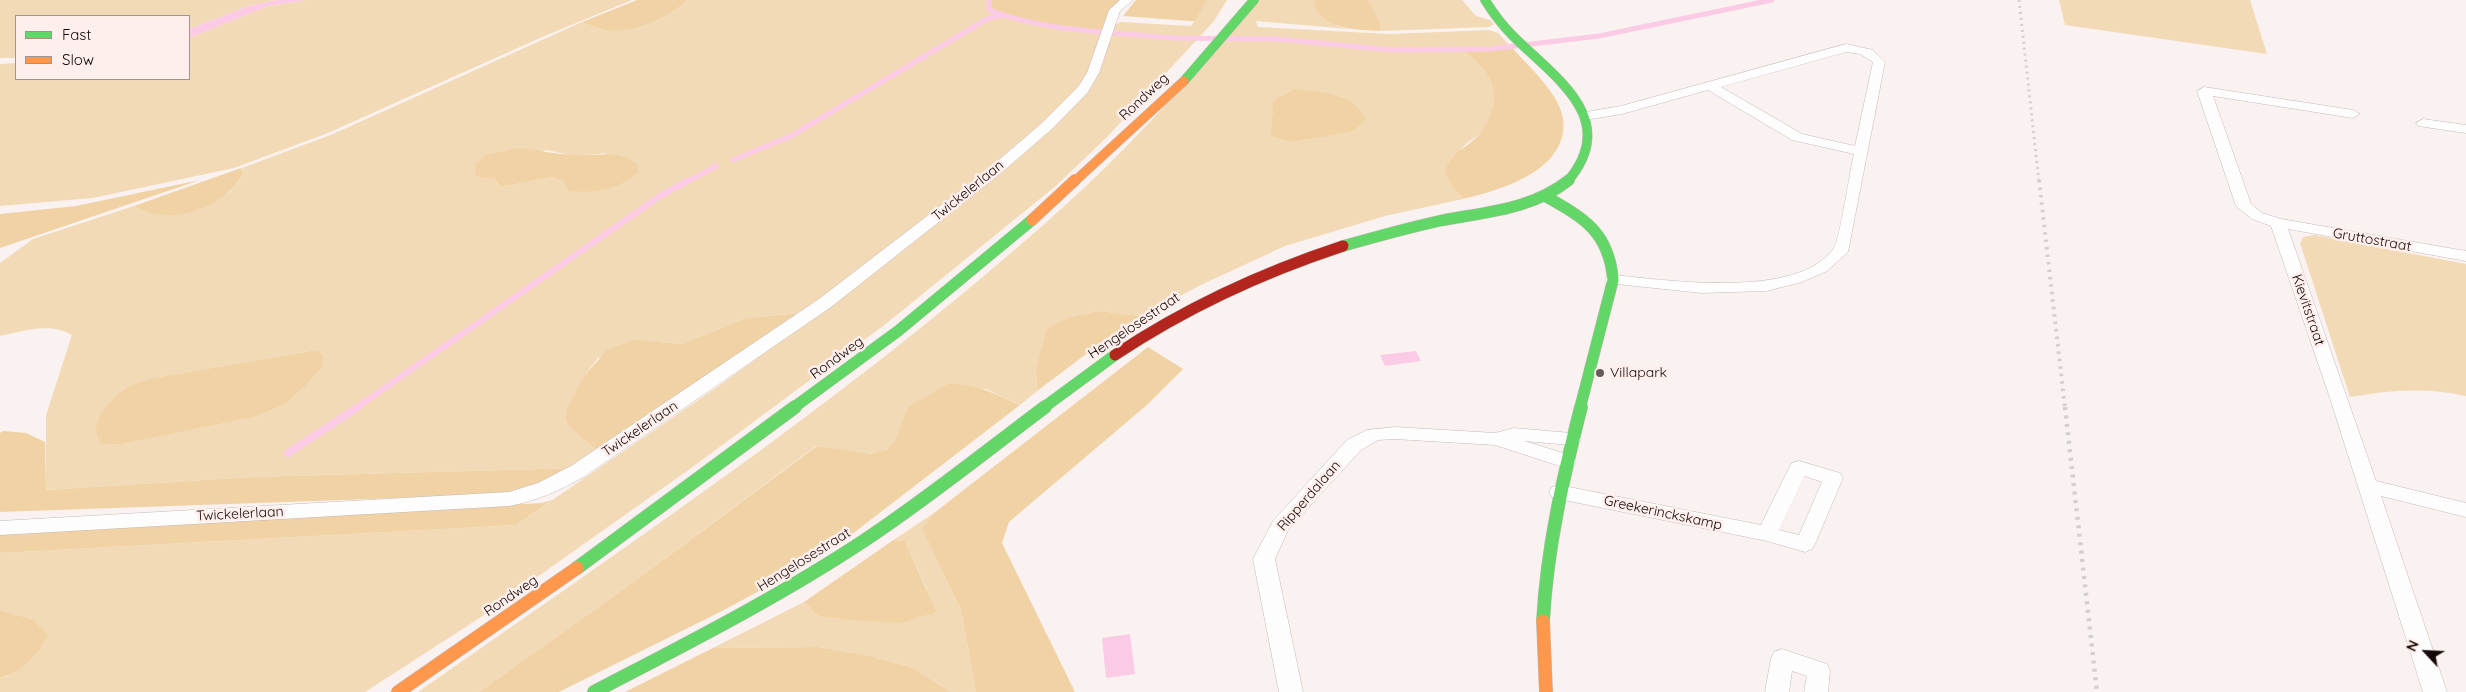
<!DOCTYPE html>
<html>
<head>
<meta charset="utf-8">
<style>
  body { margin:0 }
  #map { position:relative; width:2466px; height:692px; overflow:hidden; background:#faf2f0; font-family:Quicksand,sans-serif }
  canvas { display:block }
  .legend { position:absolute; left:15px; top:15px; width:175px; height:65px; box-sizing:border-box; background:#feefec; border:1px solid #a19390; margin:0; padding:6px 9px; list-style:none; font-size:15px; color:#150907 }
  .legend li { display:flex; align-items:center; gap:10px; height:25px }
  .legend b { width:25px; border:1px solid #a19390 }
  .north { position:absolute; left:2401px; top:627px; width:50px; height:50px; -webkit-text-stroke:4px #feefec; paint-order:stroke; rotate:295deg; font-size:14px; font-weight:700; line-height:20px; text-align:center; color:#150907 }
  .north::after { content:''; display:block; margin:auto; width:18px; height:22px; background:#150907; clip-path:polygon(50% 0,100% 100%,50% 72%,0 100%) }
</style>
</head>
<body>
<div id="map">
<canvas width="2466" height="692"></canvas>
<ul class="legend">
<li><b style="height:6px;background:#63d668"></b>Fast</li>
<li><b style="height:6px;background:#ff974d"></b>Slow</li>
</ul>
<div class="north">N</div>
</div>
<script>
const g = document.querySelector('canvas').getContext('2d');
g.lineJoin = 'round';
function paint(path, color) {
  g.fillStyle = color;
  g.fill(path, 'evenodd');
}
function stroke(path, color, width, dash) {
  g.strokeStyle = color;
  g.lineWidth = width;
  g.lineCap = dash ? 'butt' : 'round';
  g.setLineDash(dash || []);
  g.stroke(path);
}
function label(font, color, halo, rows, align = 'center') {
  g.font = font + ' Quicksand,sans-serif';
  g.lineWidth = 5;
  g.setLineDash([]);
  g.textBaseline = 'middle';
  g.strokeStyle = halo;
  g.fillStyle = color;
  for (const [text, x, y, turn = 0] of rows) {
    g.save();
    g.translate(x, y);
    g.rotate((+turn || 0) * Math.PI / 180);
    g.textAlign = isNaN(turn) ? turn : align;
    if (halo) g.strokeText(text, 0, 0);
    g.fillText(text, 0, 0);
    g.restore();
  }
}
const green = new Path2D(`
  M0,0H277L248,6L189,29V16H16V58H0Z
  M307,0H632L540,38L328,133L234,168L93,198L0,206V64L16,63V79H189V38L268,6Z
  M688,0H989L987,2C992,6 997,12 1002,15C1027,28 1076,30 1104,32L1088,72L1075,92L1054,114L889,249L801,313L747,318L682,344L658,342L598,358L585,375L600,452L577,468L253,477L46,490V415L72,335C49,322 24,331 0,336V263L33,239L134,206L164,215L199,209L229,192L240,180L244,172L242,168L333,134L582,22C589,25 597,28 605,30C631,35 669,18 688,0ZM546,150L575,156L607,153L565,182L552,177L501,187L493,178ZM316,350L322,354L283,405L255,417L122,444L102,445L153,378Z
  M1207,0H1227L1214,21L1108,136L1057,185L887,323L694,466L478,619L365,692H0V678L8,676L32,619L0,610V553L516,525L720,385L842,297L1014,162L1054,127L1098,72L1115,25L1120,22L1191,26Z
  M1259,0H1314L1315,4L1337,26L1349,29L1256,21L1258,27L1390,34L1489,30L1498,33L1512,48L1465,50C1493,73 1507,100 1481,132C1476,138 1468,141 1463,147C1456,155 1453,173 1450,183L1463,199L1385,216L1285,246L1203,284L1141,316L1099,311L1070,317L1036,370L1037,391L1020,405L986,389L908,407C904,418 901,431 895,441C881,464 838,449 816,446L632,583L479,692H418C645,533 879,377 1083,189C1146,130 1202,64 1259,0ZM1272,111L1322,137L1294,142L1273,129Z
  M1368,0H1462L1476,16L1490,20L1494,24L1489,27L1381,31L1380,21Z
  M2059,0H2250L2267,54L2065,25Z
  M2314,235L2466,264V396C2426,387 2389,390 2350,397L2300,243L2303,237Z
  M934,513L922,529L961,610L976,692H951L913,668L866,655L818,647L713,648L804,602L818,616L927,590L905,541H892Z`);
const forest = new Path2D(`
  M637,0H688C669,18 631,35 605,30C597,28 589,25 582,22Z
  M989,0H1122L1104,32C1064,29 1026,25 989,10Z
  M1136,0H1207L1195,21H1190L1123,16Z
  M1314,0H1368L1380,21L1381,31C1360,30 1317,30 1314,0Z
  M1512,48C1528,65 1559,94 1563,118C1570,170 1501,190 1463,199L1450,183L1445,171C1454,149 1470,147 1481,132C1506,98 1493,73 1464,50Z
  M1295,89C1321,92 1353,93 1366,119L1353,131L1322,137L1294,142L1271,136L1273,101Z
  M518,148C537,150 555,154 574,155C597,157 618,148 638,165V173C615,191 596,193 568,191L565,182L552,177L501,187L493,178H480L475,174L476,163L487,155Z
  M241,168L244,172C231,199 193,217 164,215C153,214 143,210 134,206Z
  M200,180L0,248V214L76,206Z
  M1099,311L1141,316L1109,337L1037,391L1036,370L1047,329L1070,317Z
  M801,313L600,452L571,428L566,420L567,409L585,375L607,350L634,340L682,344L747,318Z
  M1148,347L1183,369L1148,404L1009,522L1002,543L1075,692H976L961,610L922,529L934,513Z
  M316,350L322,354L323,365L305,386L283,405L255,417L122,444L102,445C85,426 110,399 127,388C134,383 145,381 153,378Z
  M948,384C974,383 996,394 1020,405L847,538L774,583L722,611L559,692H479L632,583L817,446L870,454L886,450L895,441L908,407Z
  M3,431L26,433L45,442L46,490L253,477L577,468L514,494L0,512V433Z
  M552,500L516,525L0,553V532L542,503Z
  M892,541H905L936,612L901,623L852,620L818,616L804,602Z
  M0,610L32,619L48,635C38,654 22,672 0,678Z
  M818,647L866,655L913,668L951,692H625L713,648Z`);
const water = new Path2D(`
  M277,0H307L268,6L189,38V29L248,6Z
  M1416,351L1421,361L1385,366L1380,355Z
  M1130,634L1135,674L1106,678L1102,638Z`);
const streamFar2 = new Path2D(`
  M989,0V10C1026,24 1064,29 1104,32
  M1112,33L1175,38L1277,39L1392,50L1490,49L1599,36L1772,0
  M733,160L791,136L987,19L1002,15
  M687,182L716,166`);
const streamFar1 = new Path2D(`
  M356,408L660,196L689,180`);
const stream = new Path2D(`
  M288,453L358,407`);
const street = new Path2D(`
  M1120,0H1133L1120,11L1099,73L1088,92L1053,128L1001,173L831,307L585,476C561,490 537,501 509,506L0,535V521L509,492L538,483L571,466L819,299L991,167L1043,122L1078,87L1087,73L1109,10Z
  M1846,44L1873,50L1885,62L1848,252L1827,271L1802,282L1766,291L1702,293L1607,283L1605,280L1607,277L1613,275C1667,280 1798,300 1834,248C1840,239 1850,170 1854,154L1792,140L1708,90L1622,114L1585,120L1580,119L1578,116L1580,113L1621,106ZM1846,52L1860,54L1873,62L1855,146L1802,134L1721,87Z
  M2204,87L2353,110L2360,114L2353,118L2213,96L2251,204L2262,213L2281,219L2466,251V261L2288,229L2376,481L2466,503V517L2381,496L2447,692H2423L2330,398L2271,226L2252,219L2236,206L2197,91Z
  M2423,119L2466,125V133L2418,126L2416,123Z
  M1395,427L1495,433L1514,428L1571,433L1578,434L1581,439L1578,444L1571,445L1524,441L1573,456L1576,461L1573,466L1566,468L1495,445L1395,439L1378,440L1361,450L1288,530L1275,559L1303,692H1279L1253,559L1273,521L1347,440L1367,430Z
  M1799,461L1840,473L1843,478L1815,544L1812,549L1805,552L1767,541L1559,499L1552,497L1549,492L1552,487L1559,485L1761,525L1789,468L1792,463ZM1805,476L1822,482L1799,535L1779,530Z
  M1782,649L1827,664L1830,671L1828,692H1804L1807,676L1792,671L1789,692H1765L1771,658L1774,652Z`);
const fastFar2 = new Path2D(`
  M1485,0C1493,13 1502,25 1513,36C1554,77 1622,119 1567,182
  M1184,81L1254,0`);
const fastFar1 = new Path2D(`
  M1545,196C1584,218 1609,232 1613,280L1580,408
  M1343,246C1375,237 1407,228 1439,221C1483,212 1532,210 1569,180
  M793,408L898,331L1032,220
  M1043,408L1115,355`);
const fast = new Path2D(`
  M577,568L795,407
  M1543,621C1547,548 1563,478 1581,407
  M594,692C686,644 779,597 865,540C927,499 985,452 1045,407`);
const slowFar2 = new Path2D(`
  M1074,182L1184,81`);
const slowFar1 = new Path2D(`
  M1032,220L1075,180`);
const slow = new Path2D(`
  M1543,621L1546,692
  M398,692L577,568`);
const jam = new Path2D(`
  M1115,355C1187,307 1261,273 1343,246`);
const railFar2 = new Path2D(`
  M2019,0L2039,182`);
const railFar1 = new Path2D(`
  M2039,180L2065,408`);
const rail = new Path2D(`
  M2065,407L2097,692`);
const markers = [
  [1600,373,5,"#655b59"]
];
const streetNames = [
  ["Rondweg",1144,97,-43],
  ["Twickelerlaan",968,191,-39],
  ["Gruttostraat",2372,240,10],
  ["Kievitstraat",2308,310,71],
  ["Hengelosestraat",1134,326,-34],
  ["Rondweg",837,358,-36],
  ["Twickelerlaan",640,429,-34],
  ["Ripperdalaan",1309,496,-49],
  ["Greekerinckskamp",1663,513,12],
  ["Twickelerlaan",240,514,-3],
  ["Hengelosestraat",804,560,-32],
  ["Rondweg",511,596,-34]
];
const poiNames = [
  ["Villapark",1610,373]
];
paint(green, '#f3dab6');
paint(forest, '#f0d2a4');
paint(water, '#fbcae5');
stroke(streamFar2, '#fbcae5', 5);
stroke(streamFar1, '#fbcae5', 6);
stroke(stream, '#fbcae5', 8);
stroke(street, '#c4bab8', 1);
stroke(fastFar2, '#c4bab8', 10);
stroke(fastFar1, '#c4bab8', 12);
stroke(fast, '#c4bab8', 14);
stroke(slowFar2, '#c4bab8', 10);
stroke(slowFar1, '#c4bab8', 12);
stroke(slow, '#c4bab8', 14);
stroke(jam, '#c4bab8', 12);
paint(street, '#fefdfd');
stroke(fastFar2, '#63d668', 9);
stroke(fastFar1, '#63d668', 11);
stroke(fast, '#63d668', 13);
stroke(slowFar2, '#ff974d', 9);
stroke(slowFar1, '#ff974d', 11);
stroke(slow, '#ff974d', 13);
stroke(jam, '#b3261e', 11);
stroke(railFar2, '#d2cfcf', 3, [2, 4]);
stroke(railFar1, '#d2cfcf', 4, [2.5, 5]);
stroke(rail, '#d2cfcf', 4.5, [3, 5.5]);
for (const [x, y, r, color] of markers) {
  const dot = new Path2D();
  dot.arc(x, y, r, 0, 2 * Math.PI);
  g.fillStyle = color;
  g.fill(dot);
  stroke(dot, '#feefec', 2);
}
label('14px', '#150907', '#feefec', streetNames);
label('14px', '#150907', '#feefec', poiNames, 'left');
</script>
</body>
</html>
